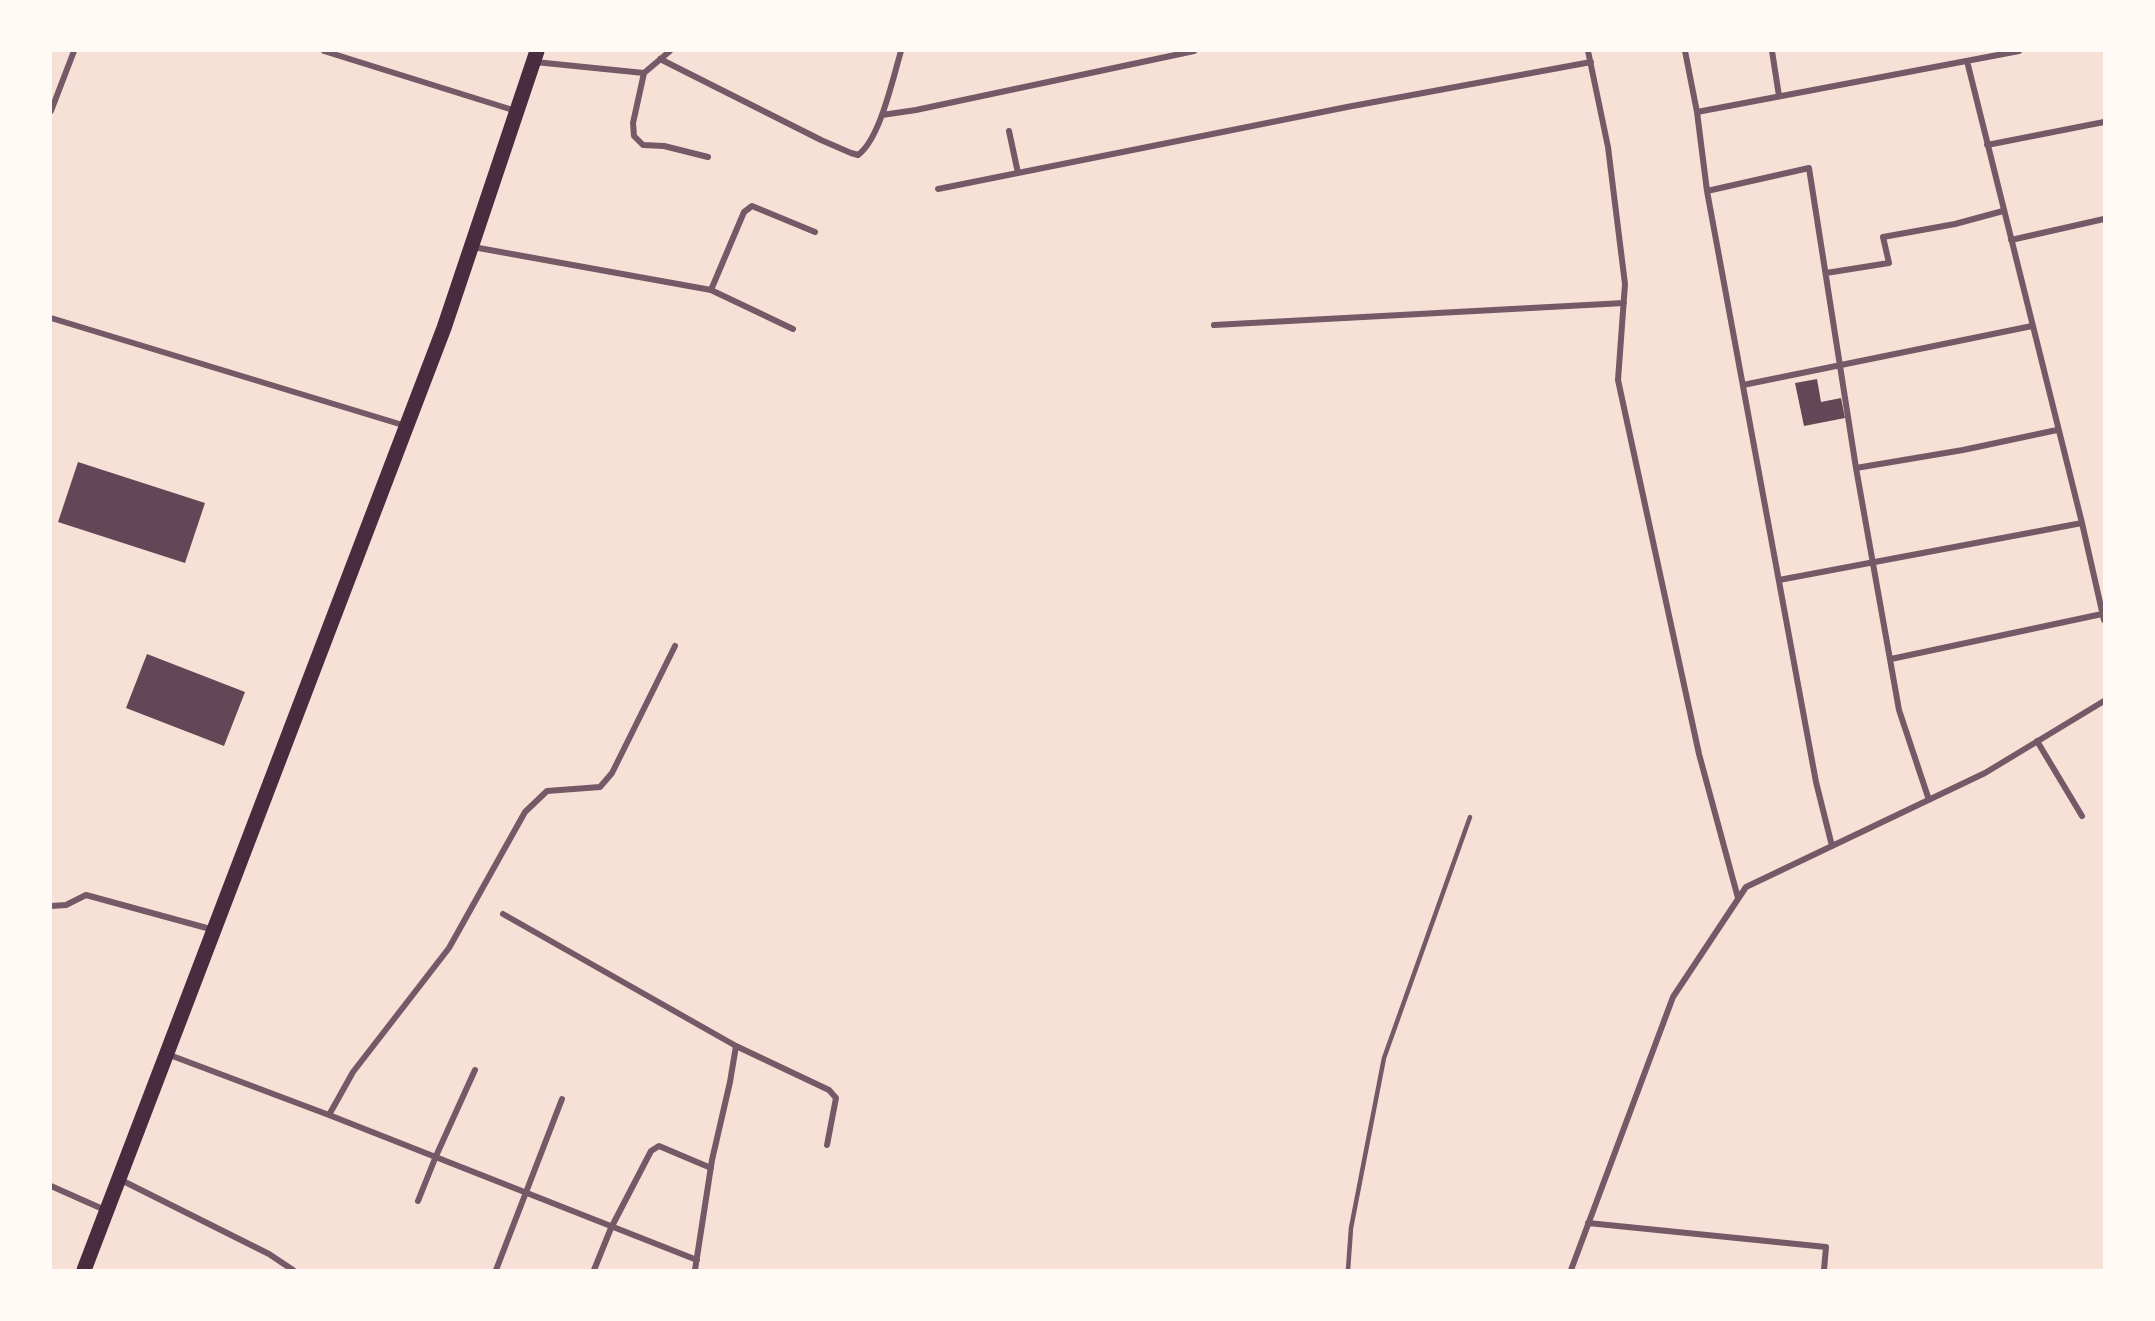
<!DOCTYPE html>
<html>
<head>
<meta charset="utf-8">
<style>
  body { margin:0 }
  #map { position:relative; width:2155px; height:1321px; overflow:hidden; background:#f7e1d7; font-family:Arial,sans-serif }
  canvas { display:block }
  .frame { position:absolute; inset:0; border:52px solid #fffaf5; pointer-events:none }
</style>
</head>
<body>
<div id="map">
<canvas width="2155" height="1321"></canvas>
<div class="frame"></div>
</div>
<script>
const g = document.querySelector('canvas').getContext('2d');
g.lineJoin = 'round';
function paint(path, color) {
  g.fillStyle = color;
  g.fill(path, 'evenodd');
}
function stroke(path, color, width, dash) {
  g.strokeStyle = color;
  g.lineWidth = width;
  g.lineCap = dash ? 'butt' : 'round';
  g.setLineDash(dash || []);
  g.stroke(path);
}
const building = new Path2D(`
  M1817,379L1821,402L1841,398L1845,418L1804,426L1795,383Z
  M78,462L205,503L185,563L58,522Z
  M147,654L245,692L224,746L126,708Z`);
const service = new Path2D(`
  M1348,1270L1351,1228L1384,1058L1470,817`);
const minor = new Path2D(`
  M324,51L516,111
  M1588,51L1608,147L1625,284L1618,380L1699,754L1738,898
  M1685,51L1697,112L1707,191L1816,782L1832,846
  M1772,51L1779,96
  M660,59L821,140L851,153L858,155C880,139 893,78 901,51
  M1967,61L2082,523L2104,620
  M535,62L644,73L670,51
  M644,73L633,123L634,136L643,145L664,146L708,157
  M51,111L74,51
  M1697,112L2019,51
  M882,115L916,110L1194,51
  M1009,131L1018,173
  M1987,145L2104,122
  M938,189L1347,107L1591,62
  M1707,191L1809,168L1856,468L1899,710L1929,800
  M2011,240L2104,219
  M473,247L711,290L793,329
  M1826,273L1889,263L1883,237L1955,224L2003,211
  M711,290L744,212L752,206L815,232
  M51,318L406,426
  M1214,325L1624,303
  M1743,385L2032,326
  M1856,468L1963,450L2057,430
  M1779,580L2082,523
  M675,646L612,773L600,787L547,791L525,812L449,948L353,1072L329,1115L697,1260
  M1891,659L2102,614
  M2037,741L2082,816
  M51,906L66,905L86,895L214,930
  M503,914L736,1046L730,1082L712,1160L695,1270
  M736,1046L829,1090L836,1098L827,1145
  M167,1054L329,1115
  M119,1179L269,1254L293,1270
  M51,1186L105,1210
  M418,1201L436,1156L475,1070
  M1588,1223L1826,1247L1824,1270
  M496,1270L562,1099
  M594,1270L611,1228L651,1151L659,1146L711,1168
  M1571,1270L1673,997L1746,887L1985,773L2104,701`);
const primary = new Path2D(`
  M84,1270L444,328L537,51`);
paint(building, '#644757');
stroke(service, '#755966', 4.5);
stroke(minor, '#755966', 6);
stroke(primary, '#4a2c40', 15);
</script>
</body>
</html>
